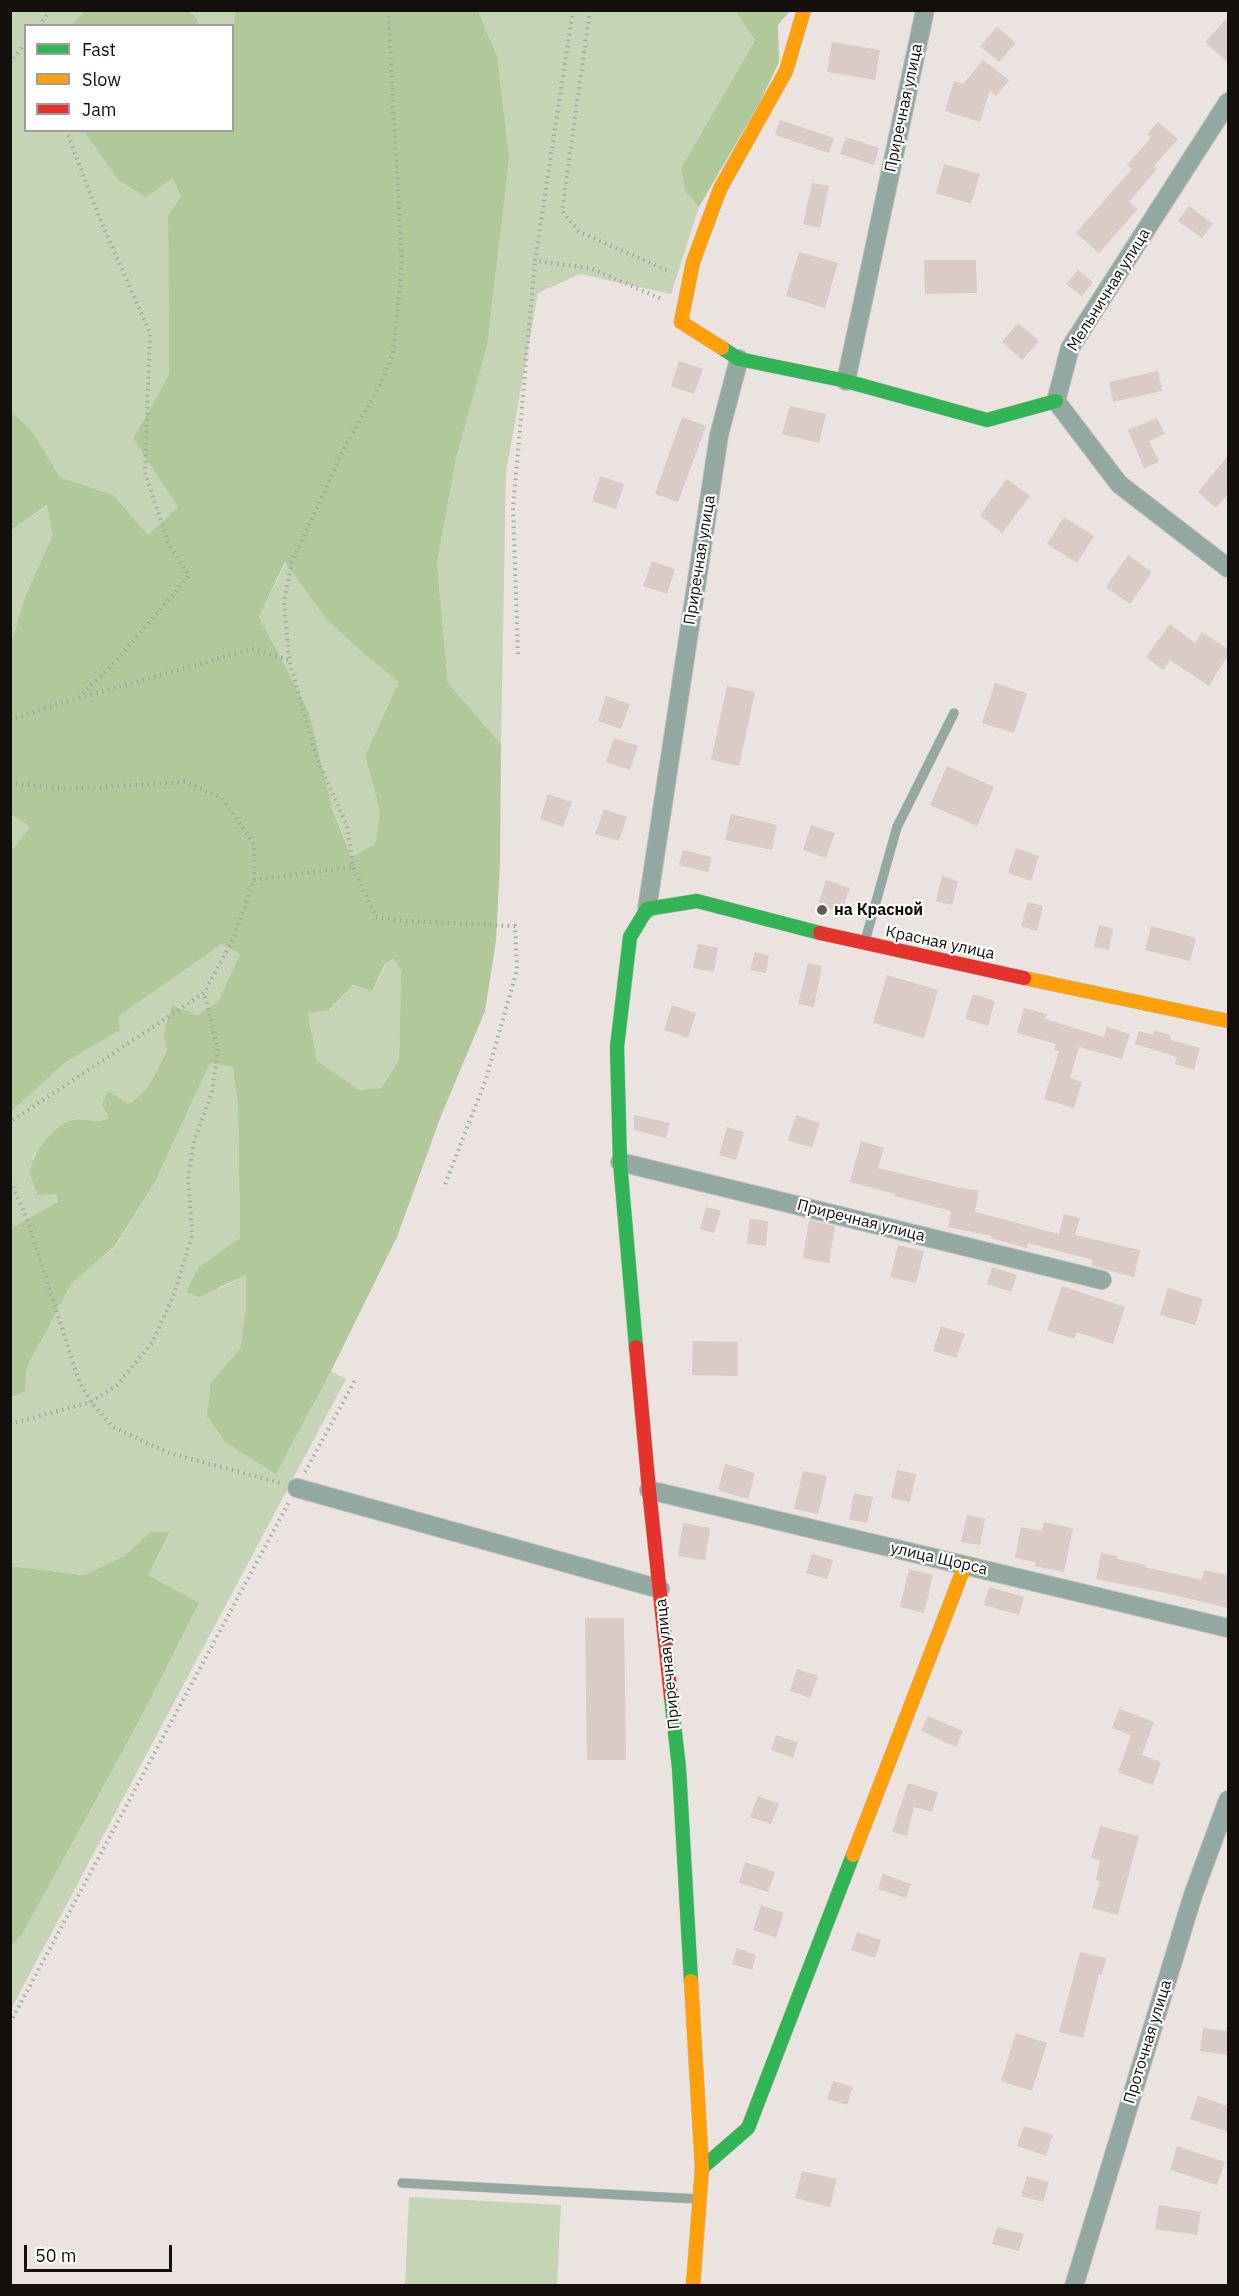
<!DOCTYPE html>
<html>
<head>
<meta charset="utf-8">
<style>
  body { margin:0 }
  #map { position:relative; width:1239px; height:2296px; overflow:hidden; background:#ebe3e0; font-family:"IBM Plex Sans",sans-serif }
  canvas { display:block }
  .frame { position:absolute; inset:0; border:12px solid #130f0d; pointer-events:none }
  .legend { position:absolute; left:24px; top:24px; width:210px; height:108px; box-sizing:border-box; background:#fff; border:2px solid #a19f9e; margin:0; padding:8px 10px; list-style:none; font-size:18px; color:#130f0d }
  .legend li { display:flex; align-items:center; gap:12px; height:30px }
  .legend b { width:30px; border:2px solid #a19f9e }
  .scale { position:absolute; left:24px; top:2245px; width:148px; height:27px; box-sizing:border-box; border:3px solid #130f0d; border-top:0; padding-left:8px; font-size:18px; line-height:21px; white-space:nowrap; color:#130f0d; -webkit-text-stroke:4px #fff; paint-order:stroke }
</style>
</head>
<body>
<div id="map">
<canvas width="1239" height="2296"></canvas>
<div class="frame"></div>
<ul class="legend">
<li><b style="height:8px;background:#30b455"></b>Fast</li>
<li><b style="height:8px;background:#ff9f0a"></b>Slow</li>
<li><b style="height:8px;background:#e5322d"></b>Jam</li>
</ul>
<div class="scale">50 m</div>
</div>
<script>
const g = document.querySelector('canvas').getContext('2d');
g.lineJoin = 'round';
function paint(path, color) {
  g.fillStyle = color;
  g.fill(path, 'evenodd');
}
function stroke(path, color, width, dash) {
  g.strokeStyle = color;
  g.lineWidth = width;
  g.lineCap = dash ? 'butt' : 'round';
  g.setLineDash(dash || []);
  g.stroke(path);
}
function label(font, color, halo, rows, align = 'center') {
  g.font = font + ' "IBM Plex Sans",sans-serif';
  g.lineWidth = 4.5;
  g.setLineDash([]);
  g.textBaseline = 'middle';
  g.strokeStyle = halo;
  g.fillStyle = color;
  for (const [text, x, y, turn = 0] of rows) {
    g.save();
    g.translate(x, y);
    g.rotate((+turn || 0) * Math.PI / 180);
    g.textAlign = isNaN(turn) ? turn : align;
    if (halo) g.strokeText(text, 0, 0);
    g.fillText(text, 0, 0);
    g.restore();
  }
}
const green = new Path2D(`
  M10,11H86L71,25L26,26V130L84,131L118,180L172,178L181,196L168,215L169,374L133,439L178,507L148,536L113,495L60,477L32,431L11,411Z
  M188,11H235L233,53L232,26L199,25L197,18Z
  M478,11H735L755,40L681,168L685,191L699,207L671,294L580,274L538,293L506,472L501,744L448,683L437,563L457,454L497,56Z
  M48,505L54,535L25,597L11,643V530Z
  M286,562L326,619L363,653L400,682L365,756L380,812L375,844L351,857L259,617Z
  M11,814L30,827L11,851Z
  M222,944L240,954L218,1002L197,1015L173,1005L163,1036L167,1050C157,1071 148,1091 129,1105L108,1091L109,1118C92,1125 83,1117 71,1120C54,1126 42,1145 32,1158L49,1193L56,1194L58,1203L11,1228L10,1106L14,1109L66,1062L120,1030L119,1016Z
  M393,959L401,969L399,1060L381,1088L360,1090L317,1061L308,1012L330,1010L353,985L372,991L386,964Z
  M210,1063L233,1067L238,1108L240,1238L199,1267L219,1289L246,1275V1308L240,1348L211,1383L276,1474L331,1371L346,1379L11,2009V1946L22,1934L148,1575L170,1533L150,1532L124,1556L84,1575L11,1566V1398L25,1392L27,1367L71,1283L116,1246L155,1182Z
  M409,2197L561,2205L557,2285H405Z`);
const forest = new Path2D(`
  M86,10L188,11L197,18L199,25H71Z
  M235,11H478L497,56L509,158L487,345L457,454L437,563L448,683L501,744L500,863L496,941L485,1011L441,1116L397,1237L331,1371L276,1474L226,1443L207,1416L211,1383L240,1348L246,1308V1275L199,1297L186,1292L199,1267L240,1238L238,1108L233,1067L210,1063L155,1182L115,1246L71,1284L27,1367L25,1392L10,1398L11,1228L58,1202L56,1194L38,1195C36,1189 32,1183 31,1177C26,1159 54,1124 72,1120C86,1117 93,1125 109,1118L102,1105L108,1091L129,1104C149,1091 157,1071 167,1050L163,1036L172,1005L197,1015L218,1002L240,954L222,944L119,1016L120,1030L66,1062L13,1110L10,1106L11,851L30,827L11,814V643L25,597L53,535L47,505L11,530V411L32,431L60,477L113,495L148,535L178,507L133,439L169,374L168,215L181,196L172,178L146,197L118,180L84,131L232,130V53ZM285,562L326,619L363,653L399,682L365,756L380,812L375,844L351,857L332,808L309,713L259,617ZM393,959L401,970L399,1060L381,1088L360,1090L317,1061L308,1013L329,1010L353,985L372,991L385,964Z
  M735,11H790L778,25L779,62L759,104L699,207L685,191L681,168L755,40Z
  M150,1532H170L148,1575L199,1603L134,1730L22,1934L11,1946V1566L84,1575L124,1556Z`);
const building = new Path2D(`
  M1228,17V63L1205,42Z
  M997,27L1016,43L999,62L980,46Z
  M832,42L880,50L875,80L827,72Z
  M983,60L1009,80L996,96L990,90L980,122L945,111L954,81L963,84Z
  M780,120L834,138L829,153L775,135Z
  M1158,122L1178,139L1154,166L1157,169L1129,202L1138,209L1099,253L1076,233L1132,169L1127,165L1151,138L1147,134Z
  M846,137L879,148L874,165L840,154Z
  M944,164L980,174L971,204L936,193Z
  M812,183L829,186L820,228L803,224Z
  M1189,206L1213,224L1202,238L1178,221Z
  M799,252L838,263L825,308L786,296Z
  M924,260H976L977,293L925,294Z
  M1078,270L1093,282L1082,296L1066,284Z
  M1018,323L1039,341L1022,360L1002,342Z
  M679,361L703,369L694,394L671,386Z
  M1158,371L1162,391L1113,402L1109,382Z
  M790,406L826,414L819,443L782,434Z
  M682,417L706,426L678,502L655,494Z
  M1157,418L1165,434L1149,441L1159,462L1144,468L1128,430Z
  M1228,456V494L1216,508L1198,492Z
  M600,476L624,484L616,509L592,501Z
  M1007,479L1030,496L1002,533L980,515Z
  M1064,517L1094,536L1077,563L1047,544Z
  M1128,555L1152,572L1130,604L1106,587Z
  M652,561L675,569L667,594L643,586Z
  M1170,624L1195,643L1202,632L1228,649V655L1209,686L1170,660L1163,670L1146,657Z
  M995,683L1027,693L1014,733L982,723Z
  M727,686L755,692L739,766L711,760Z
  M606,696L630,704L621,729L598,721Z
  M614,738L638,746L630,770L606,762Z
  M947,766L994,787L977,826L930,805Z
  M548,794L572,802L563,827L540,819Z
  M604,809L627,817L619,841L595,834Z
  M731,814L777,825L772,850L725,840Z
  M811,825L835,833L826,858L803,850Z
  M1016,848L1039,856L1031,881L1008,873Z
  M683,850L712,857L708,872L679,865Z
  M942,876L958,881L952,905L936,901Z
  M826,880L850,888L841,912L818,905Z
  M1028,902L1043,906L1037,931L1021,926Z
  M1099,925L1113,928L1109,950L1094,947Z
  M1151,926L1196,938L1190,961L1145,950Z
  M698,944L718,948L714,972L693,968Z
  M755,952L769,956L766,973L750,970Z
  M808,963L822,966L814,1007L798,1004Z
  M887,975L938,990L924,1038L873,1023Z
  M973,994L995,1001L988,1026L965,1019Z
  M672,1005L696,1013L688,1038L664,1030Z
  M1024,1008L1047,1014L1045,1019L1104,1037L1107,1027L1130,1034L1122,1059L1079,1047L1070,1078L1082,1082L1074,1108L1044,1099L1059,1051L1054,1050L1056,1044L1017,1033Z
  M1154,1030L1170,1035L1171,1040L1200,1048L1194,1070L1175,1064L1177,1057L1135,1044L1139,1031L1153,1035Z
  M634,1115L670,1123L666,1138L634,1130Z
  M796,1115L820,1123L812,1148L788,1140Z
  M727,1127L744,1132L736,1160L719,1155Z
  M861,1141L884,1148L878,1168L956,1187L979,1191L975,1212L1059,1234L1064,1214L1080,1218L1075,1235L1140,1250L1134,1277L1092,1266L1093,1260L1028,1243L1027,1248L991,1238L992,1236L948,1227L951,1211L895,1196V1194L850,1182Z
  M706,1207L721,1211L714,1233L700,1229Z
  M750,1219L768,1221L766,1246L747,1243Z
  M809,1220L835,1226L829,1263L803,1258Z
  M898,1245L924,1251L916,1283L890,1277Z
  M992,1267L1017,1275L1011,1292L987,1284Z
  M1062,1286L1125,1307L1113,1344L1077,1332L1074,1339L1047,1330Z
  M1168,1288L1203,1299L1195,1325L1160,1315Z
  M941,1326L965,1334L956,1358L933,1351Z
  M693,1341L738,1342V1376L692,1375Z
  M725,1464L755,1473L748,1499L718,1490Z
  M897,1470L916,1474L910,1502L891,1498Z
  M803,1471L827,1476L818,1514L794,1509Z
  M854,1493L873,1497L867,1523L849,1520Z
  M967,1515L985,1519L980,1545L961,1542Z
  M1044,1522L1073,1528L1064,1572L1035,1566L1036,1562L1015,1558L1021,1527L1042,1531Z
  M683,1523L710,1528L705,1560L678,1556Z
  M1101,1553L1117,1556V1559L1146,1565L1145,1567L1202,1580L1204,1570L1228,1575V1608L1166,1593L1096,1579Z
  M812,1554L833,1560L827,1579L806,1573Z
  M909,1569L933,1575L924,1613L900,1607Z
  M989,1587L1024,1597L1019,1615L984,1605Z
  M585,1618H624L626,1760H587Z
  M797,1669L818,1676L810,1698L790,1691Z
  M1119,1709L1154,1722L1142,1755L1161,1762L1153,1785L1118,1772L1131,1735L1112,1728Z
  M928,1716L963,1731L956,1747L921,1731Z
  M776,1735L798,1742L793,1758L771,1750Z
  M908,1783L938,1792L932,1812L914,1807L907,1836L892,1832Z
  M758,1796L779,1804L771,1824L750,1817Z
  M1100,1826L1139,1836L1118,1915L1092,1908L1100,1881L1096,1880L1100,1860L1091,1858Z
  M745,1862L775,1872L768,1892L739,1883Z
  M883,1874L911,1884L906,1898L878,1889Z
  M761,1905L784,1913L776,1938L753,1930Z
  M857,1932L881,1940L875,1958L851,1950Z
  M737,1948L756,1955L752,1970L732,1964Z
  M1080,1952L1106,1958L1102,1975L1099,1974L1083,2038L1059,2032Z
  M1203,2028L1228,2031V2055L1200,2051Z
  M1016,2033L1047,2043L1032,2091L1001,2081Z
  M833,2081L853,2087L847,2105L827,2099Z
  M1198,2096L1228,2106V2132L1190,2119Z
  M1024,2126L1053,2135L1046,2156L1017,2146Z
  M1177,2146L1225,2162L1217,2185L1170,2170Z
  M802,2171L837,2179L830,2207L795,2198Z
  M1027,2176L1049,2182L1043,2202L1021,2196Z
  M1159,2205L1201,2212L1197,2235L1155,2229Z
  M997,2227L1024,2234L1019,2251L992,2244Z`);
const path = new Path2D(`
  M388,10L402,263L393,353L379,387L345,447L292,562L284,601L289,660L317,759L347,826L353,867L376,917L406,921L515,926L517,970L486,1079L444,1187
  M573,10L535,261L590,268L664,300
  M590,10L562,211L579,232L671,272
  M39,26L50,10
  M10,63L26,43
  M518,654L513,508L535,261
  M79,698L252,649L289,660
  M10,720L78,698L117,660L189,576L168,543L145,472L150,333L100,219L66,130
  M10,783L68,789L185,782L222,798L254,844V880L234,937L204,993L10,1122
  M254,880L353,867
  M10,1181L26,1216L79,1381L91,1402L113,1427L169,1453L281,1483
  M10,1424L91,1402L117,1385L152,1343L173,1297L192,1236L188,1176L194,1141L212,1092L218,1050L204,993
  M305,1472L355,1380
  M10,2023L289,1502`);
const lane = new Path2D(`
  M865,941L897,827L954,713
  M402,2183L698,2199`);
const street = new Path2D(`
  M1228,102L1070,348L1056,401L1119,484L1228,568
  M846,381L925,10
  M647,909L719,435L739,359
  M620,1162L1102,1280
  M297,1488L660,1589
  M649,1490L1228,1628
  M1074,2286L1193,1895L1228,1800`);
const fast = new Path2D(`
  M722,348L739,359L846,381L987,420L1056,401
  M636,1347L620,1162L617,1047L630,937L647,909L697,901L820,933
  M671,1697L679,1768L691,1981
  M702,2168L748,2128L853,1855`);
const slow = new Path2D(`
  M722,348L681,322L693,262L720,189L786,71L804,10
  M1024,978L1228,1021
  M853,1855L965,1565
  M691,1981L702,2168L693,2286`);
const jam = new Path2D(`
  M820,933L1024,978
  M636,1347L649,1490L671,1697`);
const markers = [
  [822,910,6,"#5f5957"]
];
const streetNames = [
  ["Приречная улица",904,108,-78],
  ["Мельничная улица",1109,290,-58],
  ["Приречная улица",700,560,-81],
  ["Красная улица",940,943,12],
  ["Приречная улица",861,1221,14],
  ["улица Щорса",939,1559,13],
  ["Приречная улица",668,1664,-96],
  ["Проточная улица",1148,2042,-73]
];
const poiNames = [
  ["на Красной",834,910]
];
paint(green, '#c5d4b5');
paint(forest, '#b1c89b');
paint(building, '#dacbc6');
stroke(lane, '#c3bebb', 10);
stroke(street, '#c3bebb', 20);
stroke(fast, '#c3bebb', 15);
stroke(slow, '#c3bebb', 15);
stroke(jam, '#c3bebb', 15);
stroke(path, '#a0a8a4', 4, [1.5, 4.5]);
stroke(lane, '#93a8a1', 9);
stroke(street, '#93a8a1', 18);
stroke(fast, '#30b455', 14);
stroke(slow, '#ff9f0a', 14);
stroke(jam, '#e5322d', 14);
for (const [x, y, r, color] of markers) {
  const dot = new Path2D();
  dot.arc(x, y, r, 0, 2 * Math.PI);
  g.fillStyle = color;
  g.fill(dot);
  stroke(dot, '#fff', 2);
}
label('16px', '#130f0d', '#fff', streetNames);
label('bold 16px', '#130f0d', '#fff', poiNames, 'left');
</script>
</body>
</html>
